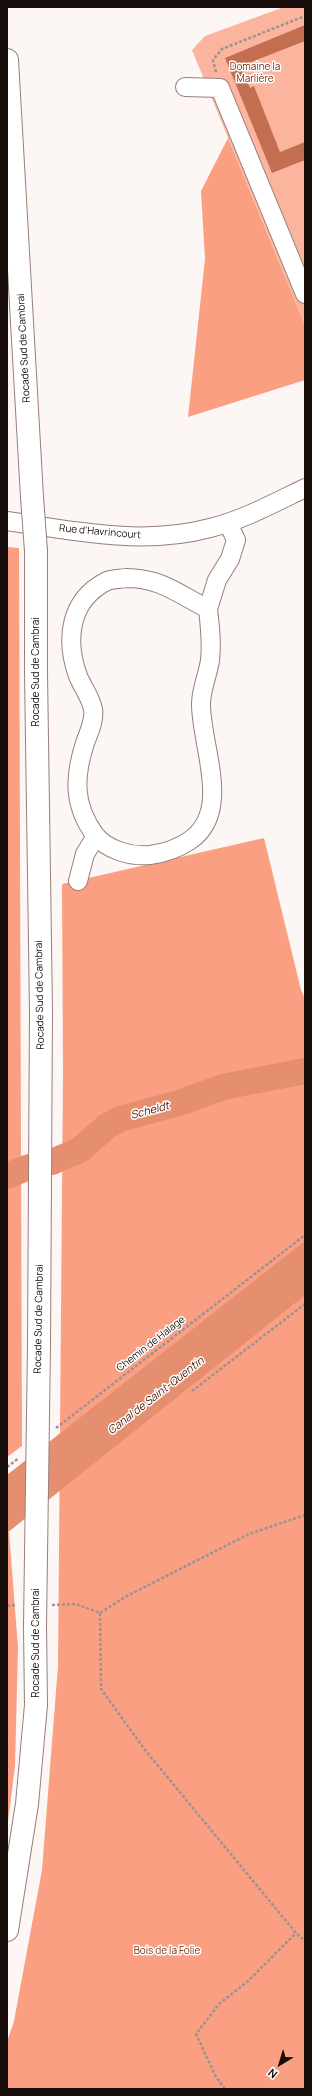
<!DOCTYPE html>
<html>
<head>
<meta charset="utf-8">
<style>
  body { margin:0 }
  #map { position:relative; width:312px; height:2096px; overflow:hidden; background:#fcf6f5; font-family:Manrope,sans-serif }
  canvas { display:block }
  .frame { position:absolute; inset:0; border:8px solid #170e0b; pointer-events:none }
  .north { position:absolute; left:260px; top:2044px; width:40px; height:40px; -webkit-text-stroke:3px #fff; paint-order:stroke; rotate:218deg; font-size:11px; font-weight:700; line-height:16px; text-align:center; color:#170e0b }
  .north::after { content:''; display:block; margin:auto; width:14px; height:18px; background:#170e0b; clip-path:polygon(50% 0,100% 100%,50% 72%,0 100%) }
</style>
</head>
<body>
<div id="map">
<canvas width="312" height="2096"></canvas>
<div class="frame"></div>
<div class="north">N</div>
</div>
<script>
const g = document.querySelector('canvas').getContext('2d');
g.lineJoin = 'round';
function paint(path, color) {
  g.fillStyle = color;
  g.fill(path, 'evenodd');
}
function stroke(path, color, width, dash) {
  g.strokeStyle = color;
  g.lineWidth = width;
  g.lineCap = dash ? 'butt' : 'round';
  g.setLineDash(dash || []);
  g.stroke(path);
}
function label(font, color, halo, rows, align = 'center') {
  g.font = font + ' Manrope,sans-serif';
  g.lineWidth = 3;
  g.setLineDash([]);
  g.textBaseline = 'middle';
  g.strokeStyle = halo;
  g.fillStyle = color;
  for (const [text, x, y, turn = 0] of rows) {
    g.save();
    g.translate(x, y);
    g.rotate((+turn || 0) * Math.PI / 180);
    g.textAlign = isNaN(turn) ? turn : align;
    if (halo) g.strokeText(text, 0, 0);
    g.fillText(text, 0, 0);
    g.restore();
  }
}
const green = new Path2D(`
  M284,7H305V325L192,50L205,36Z`);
const forest = new Path2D(`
  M228,138L305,325V380L188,417L205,259L201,191Z
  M7,547L19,548L22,1446L7,1457Z
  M264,838L301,990L305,999V2089H7V2042L14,2021L42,1870L58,1666L63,1074L62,884Z
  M9,1531L18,1648L15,1766L7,1829V1533Z`);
const water = new Path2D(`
  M92,1125L103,1142C92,1151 70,1169 57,1174C39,1180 25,1168 7,1187V1165L25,1155L68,1145L78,1140Z
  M305,1241V1295L7,1533V1475Z`);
const river = new Path2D(`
  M7,1176L26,1168L53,1161L71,1154L81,1149L107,1126L120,1119L179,1103L223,1087L305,1071`);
const building = new Path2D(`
  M305,25V41L241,66L250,88L254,86L280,152L305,142V160L272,173L225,58Z`);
const path = new Path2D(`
  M216,72L213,60L222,49L305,16
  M192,1391L305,1304
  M56,1428L305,1235
  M7,1467L19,1458
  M52,1605L76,1604L100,1613L125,1597L249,1534L305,1515
  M7,1606L17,1605
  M100,1613L101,1689L145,1750L296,1933L305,1941
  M225,2089L216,2077L196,2034L219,2004L248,1981L296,1933`);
const minor = new Path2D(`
  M185,87L220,88L305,294
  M7,521C74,531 143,546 210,528C243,520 274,503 305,488
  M126,578C161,578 178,594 208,609C210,626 212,643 210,660C208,675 201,689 201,704C201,747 233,812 189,841C177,849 165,853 150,855C131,857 107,850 95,835C73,805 74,777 85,743C89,732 95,720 93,709C91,698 82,686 78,676C65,640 69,600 107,581C113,579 120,579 126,578Z
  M208,609L217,580L230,559L236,540L228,523
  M78,881L85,854L96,836`);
const highway = new Path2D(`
  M7,60L32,497
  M36,551V672L41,1011L39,1344
  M7,1930L27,1804L36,1705L35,1626`);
const highwayBridge = new Path2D(`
  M32,497L36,551
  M35,1626L39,1344`);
const parkNames = [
  ["Domaine la",255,67],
  ["Marlière",255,79],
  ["Bois de la Folie",167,1951]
];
const streetNames = [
  ["Rocade Sud de Cambrai",24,348,-93],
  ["Rue d'Havrincourt",100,532,5],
  ["Rocade Sud de Cambrai",36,672,-90],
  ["Rocade Sud de Cambrai",40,995,-91],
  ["Rocade Sud de Cambrai",39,1319,-89],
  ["Chemin de Halage",151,1344,-38],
  ["Rocade Sud de Cambrai",36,1643,-90]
];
const waterNames = [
  ["Scheldt",150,1111,-15],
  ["Canal de Saint-Quentin",156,1396,-38]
];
paint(green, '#fbb59e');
paint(forest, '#fa9f81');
paint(water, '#e68e70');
stroke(river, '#e68e70', 26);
paint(building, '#c36e51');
stroke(minor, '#987f77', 20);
stroke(highway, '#987f77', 24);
stroke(path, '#9a9391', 2.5, [3, 2]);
stroke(minor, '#fff', 18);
stroke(highway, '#fff', 22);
stroke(highwayBridge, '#987f77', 24, []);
stroke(highwayBridge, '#fff', 22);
label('10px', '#7d2e10', '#fff', parkNames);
label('10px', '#170e0b', '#fff', streetNames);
label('italic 11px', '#4c1502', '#fff', waterNames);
</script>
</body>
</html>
